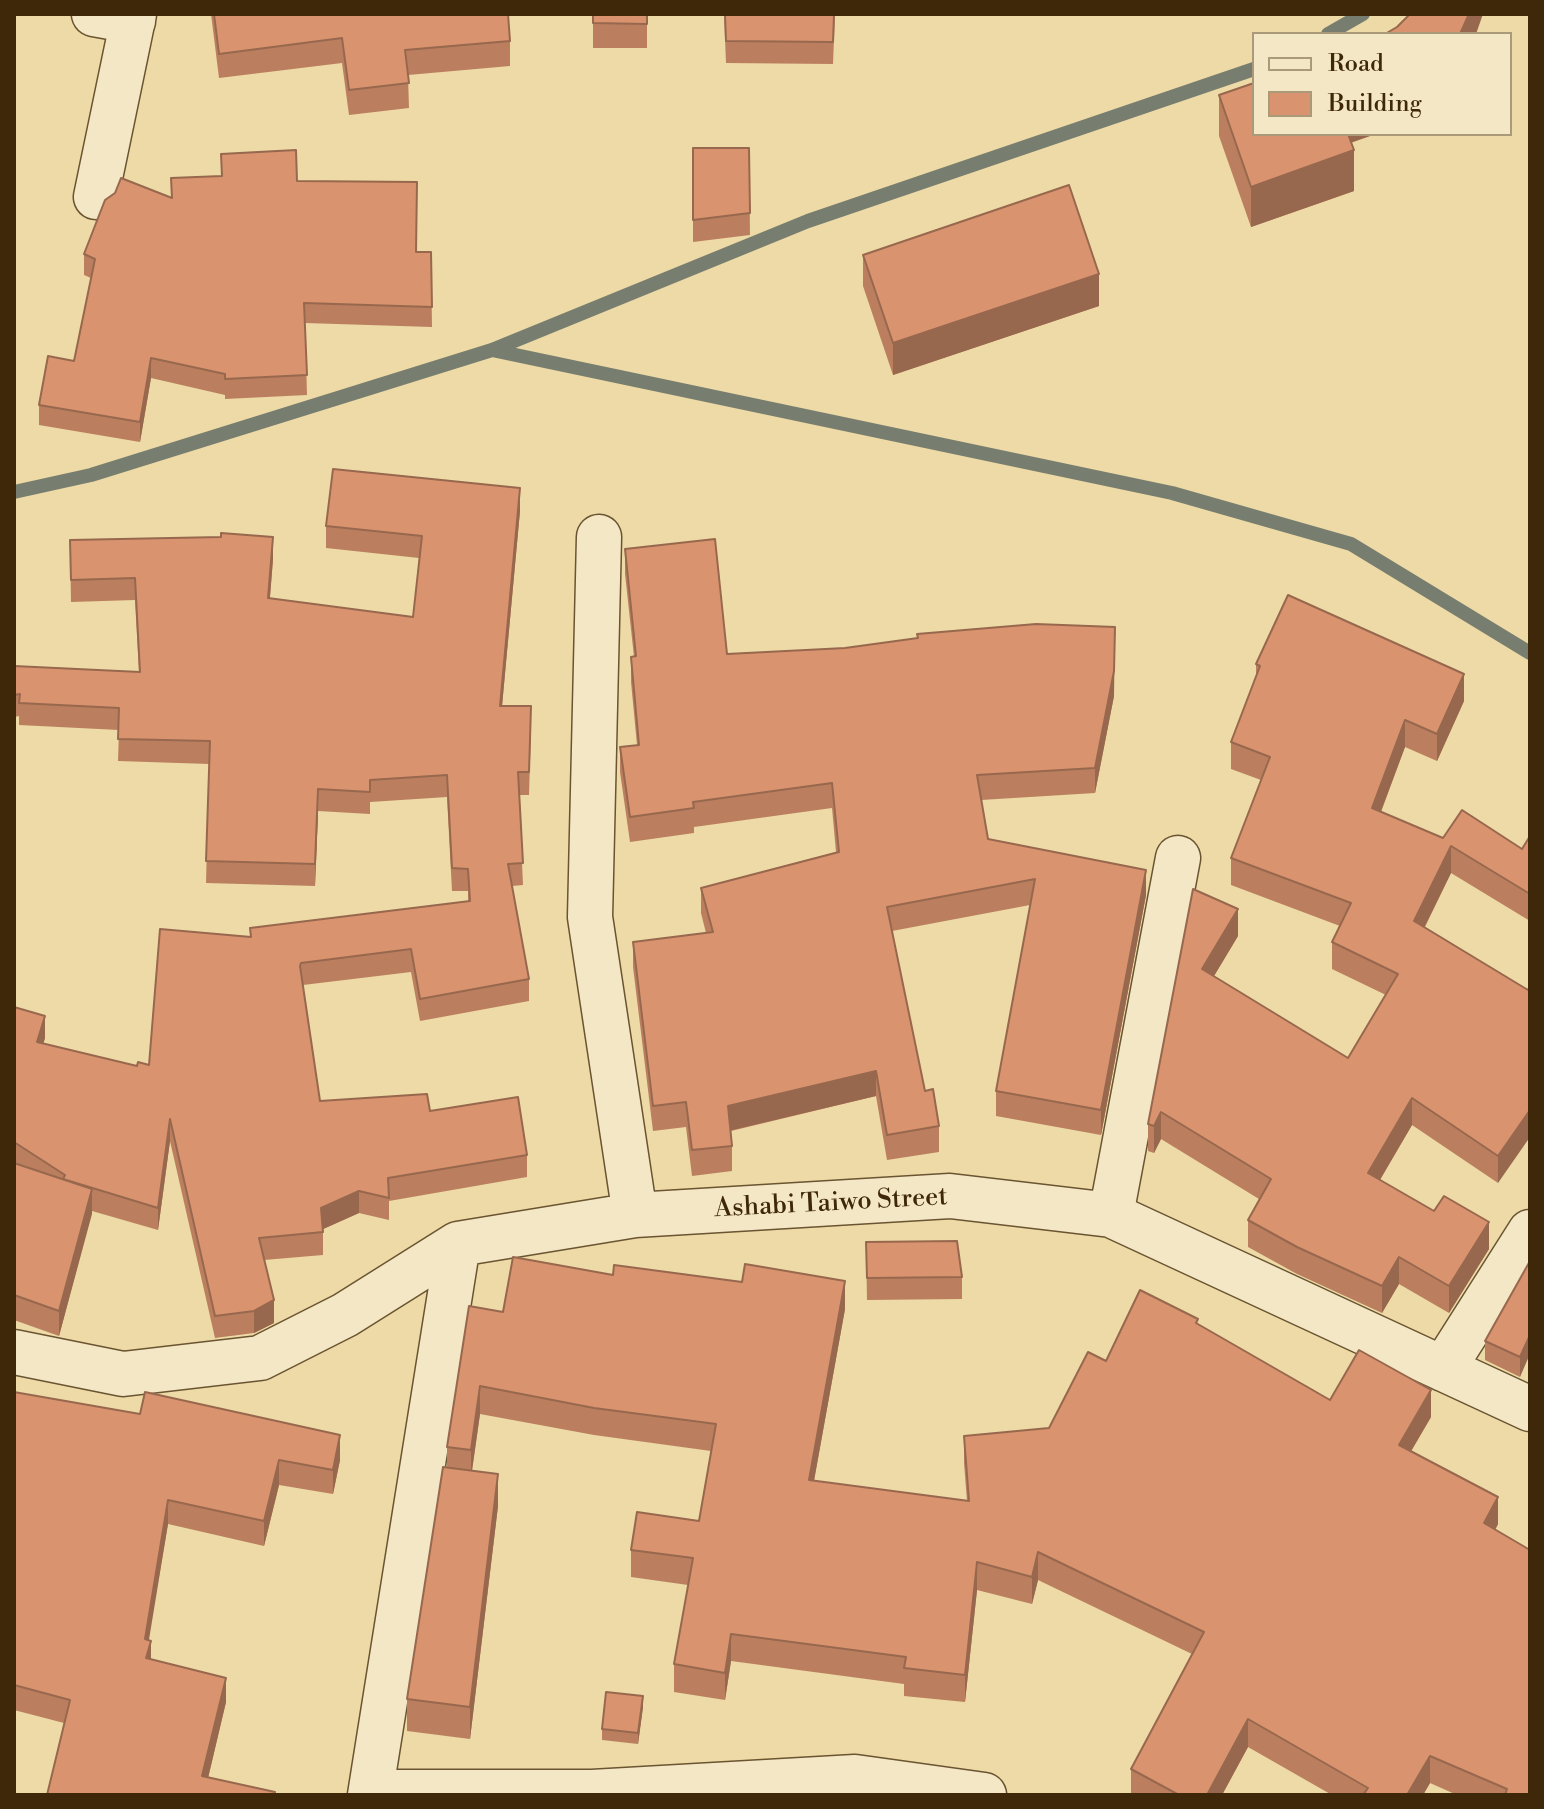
<!DOCTYPE html>
<html>
<head>
<meta charset="utf-8">
<style>
  body { margin:0 }
  #map { position:relative; width:1544px; height:1809px; overflow:hidden; background:#eddaa6; font-family:"Libre Bodoni",serif }
  canvas { display:block }
  .frame { position:absolute; inset:0; border:16px solid #3f270a; pointer-events:none }
  .legend { position:absolute; left:1252px; top:32px; width:260px; height:104px; box-sizing:border-box; background:#f3e7c5; border:2px solid #ab9a7a; margin:0; padding:10px 14px; list-style:none; font-size:24px; color:#3f270a }
  .legend li { display:flex; align-items:center; gap:16px; height:40px }
  .legend b { width:40px; border:2px solid #ab9a7a }
</style>
</head>
<body>
<div id="map">
<canvas width="1544" height="1809"></canvas>
<div class="frame"></div>
<ul class="legend">
<li><b style="height:10px;background:#f3e7c5"></b>Road</li>
<li><b style="height:22px;background:#d9946f"></b>Building</li>
</ul>
</div>
<script>
const g = document.querySelector('canvas').getContext('2d');
g.lineJoin = 'round';
function stroke(path, color, width, dash) {
  g.strokeStyle = color;
  g.lineWidth = width;
  g.lineCap = dash ? 'butt' : 'round';
  g.setLineDash(dash || []);
  g.stroke(path);
}
function paint(path, color) {
  g.fillStyle = color;
  g.fill(path, 'evenodd');
}
function label(font, color, halo, rows, align = 'center') {
  g.font = font + ' "Libre Bodoni",serif';
  g.lineWidth = 8;
  g.setLineDash([]);
  g.textBaseline = 'middle';
  g.strokeStyle = halo;
  g.fillStyle = color;
  for (const [text, x, y, turn = 0] of rows) {
    g.save();
    g.translate(x, y);
    g.rotate((+turn || 0) * Math.PI / 180);
    g.textAlign = isNaN(turn) ? turn : align;
    if (halo) g.strokeText(text, 0, 0);
    g.fillText(text, 0, 0);
    g.restore();
  }
}
const stream = new Path2D(`
  M1328,34L1363,14
  M492,350L1172,493L1351,544L1530,653
  M14,492L91,475L492,350L808,221L1254,69`);
const minor = new Path2D(`
  M94,14L133,21
  M96,197L134,14
  M599,537L590,917L635,1215
  M1111,1215L1178,858
  M14,1352L123,1374L260,1358L345,1315L458,1244L635,1215L950,1196L1111,1215L1530,1409
  M1443,1369L1530,1232
  M371,1792H592L855,1777L984,1795
  M370,1795L458,1244`);
const wall = new Path2D(`
  M211,14H508L510,41V66L408,75L409,108L349,115L342,63L219,78Z
  M593,14H647V48H593Z
  M724,14H835L833,64L726,63Z
  M1219,95L1351,142L1354,191L1251,227L1219,136Z
  M693,148H749L750,235L693,242Z
  M221,154L297,181L416,252H431L432,327L305,323L307,395L225,399V395L151,378L140,442L39,425V405L74,361L91,278L84,275V254L171,198L221,176Z
  M863,255L1099,306L893,375L863,286Z
  M520,511L502,706L531,729L529,795H519L523,885L512,886L529,979V1001L420,1021L411,972L303,985L320,1101L430,1111L527,1155V1177L389,1201V1220L359,1213L323,1229V1255L264,1260L274,1323L254,1333L215,1338L170,1141L158,1230L92,1211L59,1336L14,1320V1007L45,1038L43,1044L137,1066L149,1065L250,936V928L468,901V891H452L447,797L370,802V814L318,811L315,886L206,883L209,764L118,761L119,730L19,725V716L14,717V666L139,672L135,600L71,602L70,540L273,559L270,598L413,617L419,558L326,548V526Z
  M625,549L727,654L1114,696L1095,793L981,800L988,839L1146,895L1101,1135L996,1116V1091L1030,905L892,931L925,1091L939,1126V1152L887,1160L876,1096L731,1131L732,1146V1171L692,1176L686,1127L653,1131L633,967V942L706,933L701,913V888L836,852L832,808L694,827V833L630,842L620,772V747L637,745L631,682V657H634L625,574Z
  M1256,664L1464,701L1437,761L1405,747L1381,812L1443,838L1522,849L1530,836V921L1451,873L1425,927L1528,990L1498,1183L1412,1125L1380,1180L1489,1249L1449,1313L1399,1284L1382,1313L1297,1274L1248,1247V1220L1259,1199L1161,1139L1154,1153L1148,1151V1124L1193,889L1238,936L1214,976L1348,1058L1386,995L1332,969V942L1340,926L1231,885V858L1261,780L1231,769V742L1256,678Z
  M866,1242L962,1277V1299L867,1300Z
  M1530,1261L1520,1377L1485,1360V1341Z
  M613,1275L845,1309L814,1481L967,1501L964,1463V1436L1049,1428L1106,1361L1198,1325L1330,1400L1431,1417L1411,1451L1498,1524L1495,1530L1530,1795H1457L1430,1783L1423,1795H1332L1248,1747L1222,1795H1131V1769L1192,1654L1038,1580L1032,1604L977,1590L965,1702L904,1696V1684L731,1661L725,1700L674,1692V1664L688,1585L631,1577V1550L699,1521L711,1451L594,1435L480,1414L472,1471L498,1506L470,1739L407,1731V1699L447,1468V1447L503,1312Z
  M14,1392L340,1460L333,1494L279,1485L264,1546L168,1524L148,1640L151,1659L226,1702L208,1778L275,1795H47L64,1723L14,1710Z
  M643,1707L638,1744L602,1740V1729Z`);
const shadedWall = new Path2D(`
  M1469,14H1483L1476,34H1460Z
  M1339,134H1376L1339,147Z
  M1354,150V191L1251,227V187Z
  M1099,274V306L893,375V343Z
  M151,358V378L140,442V422Z
  M520,488V511L500,728V706Z
  M273,537V559L268,620V598Z
  M1115,627L1114,696L1095,793V768Z
  M1464,674V701L1437,761V734Z
  M1405,720V747L1372,835V808Z
  M318,789V811L315,886V864Z
  M1451,846V873L1414,948V921Z
  M1146,870V895L1101,1135V1110Z
  M1238,909V936L1202,996V969Z
  M45,1016V1038L37,1064V1042Z
  M876,1071V1096L728,1131V1106Z
  M1412,1098V1125L1368,1200V1173Z
  M1530,1110V1137L1498,1183V1156Z
  M1161,1112V1139L1154,1153V1126Z
  M170,1119V1141L158,1230V1208Z
  M92,1189V1214L59,1336V1311Z
  M359,1191V1213L321,1230V1208Z
  M1489,1222V1249L1449,1313V1286Z
  M1399,1257V1284L1382,1313V1286Z
  M845,1281V1309L809,1508V1480Z
  M274,1300V1323L254,1333V1311Z
  M1530,1335V1354L1520,1377V1357Z
  M480,1386V1414L471,1477V1450Z
  M1431,1390V1417L1399,1472V1445Z
  M340,1435V1460L333,1494V1470Z
  M279,1460V1485L264,1546V1521Z
  M498,1474V1506L470,1739V1707Z
  M1498,1497V1524L1484,1551V1523Z
  M168,1500V1524L145,1664V1639Z
  M1038,1552V1580L1032,1604V1577Z
  M977,1562V1590L965,1702V1675Z
  M731,1634V1661L725,1700V1673Z
  M151,1641V1666L146,1658Z
  M226,1678V1702L204,1795L202,1776Z
  M643,1696V1707L638,1744V1733Z
  M1248,1719V1747L1222,1795H1207Z
  M1430,1756V1783L1423,1795H1407Z`);
const building = new Path2D(`
  M214,14H508L510,41L405,50L409,83L349,90L342,38L219,54Z
  M593,14H647V24L593,23Z
  M725,14H834L833,42L726,41Z
  M1410,14H1469L1460,34H1385L1397,27Z
  M1254,83V134H1348L1354,150L1251,187L1219,95Z
  M693,148H749L750,213L693,220Z
  M296,150L297,181L417,182L416,252H431L432,307L304,303L307,375L225,379V374L151,358L140,422L39,405L48,356L74,361L95,259L84,254L105,200L115,193L121,178L172,198L171,178L222,176L221,154Z
  M1069,185L1099,274L893,343L863,255Z
  M333,469L520,488L500,706H531L529,772H518L523,863L508,864L529,979L420,999L411,949L301,963L300,966L320,1101L427,1094L430,1111L518,1097L527,1155L388,1178L389,1198L359,1191L321,1208L323,1232L259,1238L274,1300L254,1311L215,1316L170,1119L158,1208L63,1179L65,1175L14,1142V1007L45,1016L37,1042L137,1066L138,1062L149,1065L160,929L251,937L250,928L470,901L468,869L452,868L447,775L370,780V792L318,789L315,864L206,861L210,741L118,739L119,708L19,703L20,694L14,695V666L140,672L135,578L71,580L70,540L221,537V533L273,537L268,598L413,617L422,536L326,526Z
  M715,539L727,654L845,648L918,638L917,634L1036,624L1115,627L1114,671L1095,768L977,775L988,839L1146,870L1101,1110L996,1091L1035,879L887,907L925,1091L933,1089L939,1126L887,1135L876,1071L728,1106L732,1146L692,1150L686,1102L653,1106L633,942L713,932L701,888L839,852L832,783L693,802L694,808L630,817L620,747L639,745L631,657L636,656L625,549Z
  M1288,595L1464,674L1437,734L1405,720L1372,808L1443,838L1462,810L1522,849L1530,836V894L1451,846L1414,921L1528,990L1530,986V1110L1498,1156L1412,1098L1368,1173L1434,1211L1444,1196L1489,1222L1449,1286L1399,1257L1382,1286L1297,1247L1248,1220L1271,1179L1161,1112L1154,1126L1148,1124L1193,889L1238,909L1202,969L1348,1058L1398,974L1332,942L1351,903L1231,858L1270,757L1231,742L1260,666L1256,664Z
  M14,1163L92,1189L59,1311L14,1295Z
  M957,1241L962,1277L867,1278L866,1242Z
  M513,1257L613,1275L614,1265L742,1282L745,1264L845,1281L809,1480L969,1501L964,1436L1049,1428L1088,1352L1106,1361L1140,1290L1198,1319L1196,1323L1330,1400L1359,1350L1431,1390L1399,1445L1498,1497L1484,1523L1530,1550V1795H1505L1507,1789L1430,1756L1407,1795H1363L1368,1788L1248,1719L1207,1795H1179L1131,1769L1204,1632L1038,1552L1032,1577L977,1562L965,1675L904,1668L906,1657L731,1634L725,1673L674,1664L693,1558L631,1550L637,1512L699,1521L716,1424L594,1408L480,1386L471,1450L447,1447L469,1306L503,1312Z
  M1530,1261V1335L1520,1357L1485,1341Z
  M14,1392L140,1414L145,1392L340,1435L333,1470L279,1460L264,1521L168,1500L145,1639L151,1641L146,1658L226,1678L202,1776L275,1792L274,1795H47L70,1700L14,1685Z
  M443,1467L498,1474L470,1707L407,1699Z
  M606,1692L643,1696L638,1733L602,1729Z`);
const streetNames = [
  ["Ashabi Taiwo Street",831,1204,-3]
];
stroke(stream, '#787e6f', 14);
stroke(minor, '#6a5431', 47);
stroke(minor, '#f3e7c5', 44);
paint(wall, '#bb7f5f');
paint(shadedWall, '#98684e');
paint(building, '#d9946f');
stroke(building, '#98684e', 2);
label('26px', '#3f270a', '#f3e7c5', streetNames);
</script>
</body>
</html>
